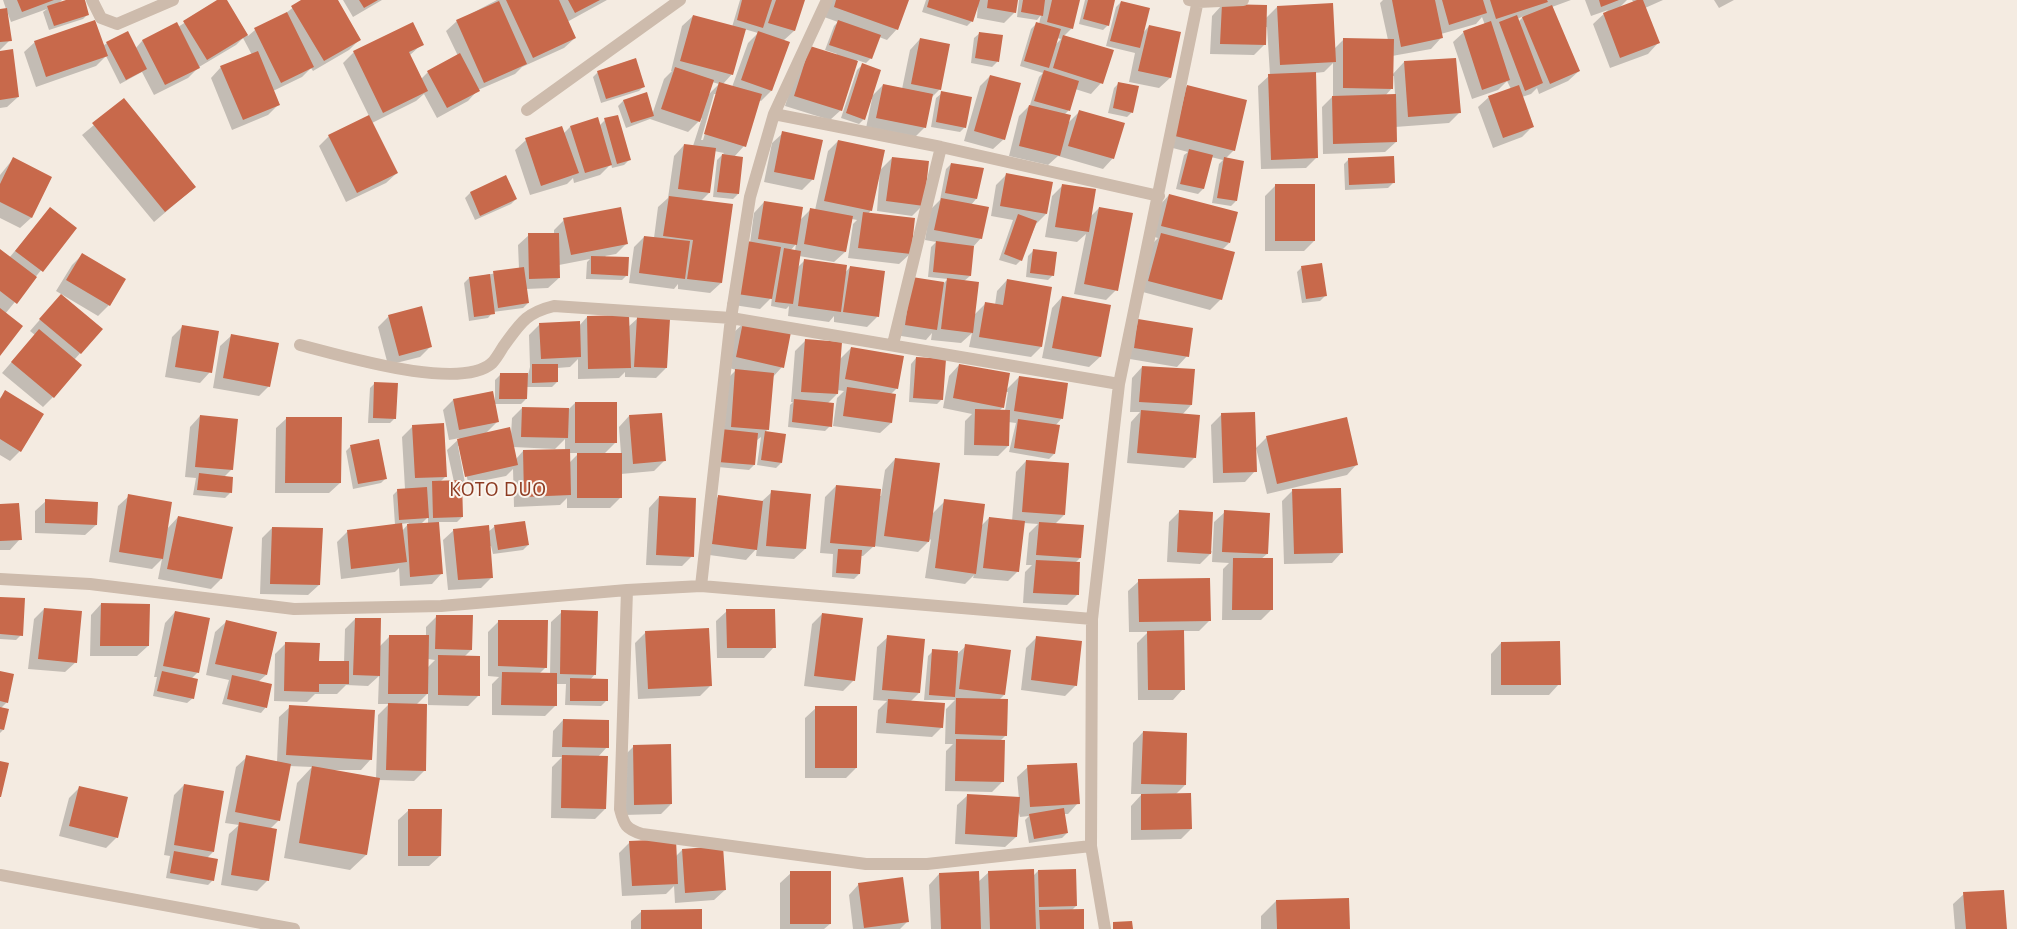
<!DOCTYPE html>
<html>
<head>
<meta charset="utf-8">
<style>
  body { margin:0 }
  canvas { display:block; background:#f4ebe1 }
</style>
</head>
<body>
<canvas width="2017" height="929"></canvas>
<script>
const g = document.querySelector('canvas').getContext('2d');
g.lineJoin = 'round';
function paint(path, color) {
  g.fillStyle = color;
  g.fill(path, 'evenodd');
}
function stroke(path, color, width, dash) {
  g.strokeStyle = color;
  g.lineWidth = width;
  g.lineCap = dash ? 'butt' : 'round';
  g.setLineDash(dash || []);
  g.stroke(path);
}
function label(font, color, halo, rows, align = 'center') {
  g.font = font + ' "Alegreya Sans",sans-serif';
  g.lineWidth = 4;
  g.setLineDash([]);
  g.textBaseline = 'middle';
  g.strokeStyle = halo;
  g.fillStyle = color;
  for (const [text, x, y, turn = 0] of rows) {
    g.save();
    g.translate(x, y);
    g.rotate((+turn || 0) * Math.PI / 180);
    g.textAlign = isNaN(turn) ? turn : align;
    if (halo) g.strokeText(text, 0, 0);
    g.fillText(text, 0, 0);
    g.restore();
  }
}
const shadow = new Path2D(`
  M3,0H62L58,4L71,0H83L88,14L83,19L49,30L43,12L47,9L11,22L7,11L10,40L0,50V10L6,9Z
  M220,0H226L248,36L255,30L282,16L303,0H336L360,39L349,50L313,71L311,68L302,77L273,91L279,104L268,115L232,130L211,78L221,67L252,55L243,38L236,45L199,67L188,78L154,95L142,72L120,84L106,56L96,66L36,87L24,52L35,42L103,46L107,43L135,49L142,41L177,24L178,27Z
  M343,0H382L353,17Z
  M497,0H607L567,22L575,38L564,48L522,67L515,74L478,90L468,101L437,118L424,94L416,101L372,123L397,173L386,183L346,202L319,146L329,136L369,116L343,63L354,52L412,24L422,44L409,56L421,79L428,72L458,56L446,31L457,21Z
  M740,0H803L794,31L783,41L771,91L761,101L759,100L744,146L734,157L738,194L733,199L713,197L717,160L724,153L714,151L709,193L701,201L721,283L710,293L678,289V284L674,289L629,283L634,247L644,237L654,238L658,207L668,198L674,156L684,145L693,146L702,118L688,132L650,119L626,128L618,106L623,101L646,94L652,115L664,79L672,71H671L682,26L693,16L732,27ZM744,29L758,33L748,43L732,87L723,84L732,74ZM712,82L719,84L707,96ZM714,94H717L703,140H701Z
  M831,0H908L897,29L887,40L879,37L871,58L866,63L857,60L841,110L830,120L785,106L800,58L836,56L837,54L825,50L834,26L838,22L824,17Z
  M926,0H1017L1015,12L1004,23L977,18L978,2L972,21L967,26L922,12Z
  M1019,0H1079L1072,28L1064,36L1101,83L1091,94L1075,89L1068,111L1065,114L1067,124L1079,112L1113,158L1103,169L1058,156L1048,165L1009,156L1019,116L1030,105L1039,77L1043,73L1020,66L1031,29L1036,24H1039L1041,15L1037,20L1017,17ZM1057,38L1061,39L1055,45Z
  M1085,0H1114L1108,25L1103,30L1079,24Z
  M1383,0H1571L1552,7L1579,71L1568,81L1539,94L1537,88L1531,94L1522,97L1532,127L1522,137L1493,148L1478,107L1489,97L1511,89L1507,81L1498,90L1472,99L1453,42L1464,32L1485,25L1482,17L1476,24L1441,34V38L1431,49L1392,56V75L1404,62L1459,113L1449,123L1395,127L1396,142L1385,152L1323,154L1322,107L1333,96V63L1324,72L1315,73L1317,157L1306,168L1261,169L1258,86L1270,75L1267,27H1265V44L1254,55L1210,54L1212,16L1222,5L1265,19L1277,7L1334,49L1344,39L1388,40L1380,3ZM1524,16L1518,22L1517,19ZM1392,76H1394L1395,95L1385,96L1392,88Z
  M1585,0H1627L1619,8L1634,3L1632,0H1663L1645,8L1658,43L1648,54L1610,68L1593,24L1608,10L1591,16Z
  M1714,0H1734L1719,8Z
  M1121,2L1143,33L1149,26L1180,33L1170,78L1159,88L1129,82L1135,53L1106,46L1116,7Z
  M980,33L1001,36L997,62L992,67L971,63L974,38Z
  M920,39L940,89L931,98L925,127L914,138L866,128L872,99H870L864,119L859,124L841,118L857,70L862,65L870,98L883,85L902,89L910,50Z
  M0,52L18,97L7,107L0,108Z
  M598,72L644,86L639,91L601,103L593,77Z
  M990,76L1004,139L993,149L964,141L980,86Z
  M1119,83L1132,112L1127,117L1108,113L1114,88Z
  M1187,86L1234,150L1225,159L1236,201L1231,206L1212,203L1219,164L1223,160L1211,157L1203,189L1198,194L1176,189L1184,155L1188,152L1165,146L1177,97Z
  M942,93L965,127L960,132L931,127L936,98Z
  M124,100L195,187L154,222L82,135Z
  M605,120L629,160L624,165L612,168L611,164L600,175L574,183L573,178L567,184L530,195L515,150L526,140L564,133L570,127L599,126Z
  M783,133L813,179L802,190L764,182L772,143Z
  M838,141L871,210L868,214L910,254L899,264L848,258L853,224L857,220L852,219L845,252L834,262L799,256L797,268L805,260L844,274L850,267L877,317L867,327L834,322V316L829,322L788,316L789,306L786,309L771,306L772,297L760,309L727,304L750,243L754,213L764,202L799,221L811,209L815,210L828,151ZM796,244L795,251H790Z
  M892,158L923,205L912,216L877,211L880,170Z
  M13,159L51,178L31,218L20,228L0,218V175Z
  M1349,159L1393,183L1388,188L1345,190L1344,164Z
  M951,164L982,169L976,199L971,205L981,238L973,247L970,276L963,282L974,315L985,304L995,305L997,291L1007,280L1041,347L1031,357L969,347L972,333L961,343L931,340L932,333L926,340L895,335L913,278L944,283L948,279L928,277L931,247L936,242L925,240L930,210L940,200L946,169Z
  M1006,175L1051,183L1046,214L1036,224L1021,260L1016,265L999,260L1013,220L991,216L996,185Z
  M1062,186L1090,217L1099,208L1116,290L1106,300L1074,294L1086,234L1077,242L1045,237L1052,196Z
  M1275,186L1314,241L1304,251H1265V196Z
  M470,193L516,199L511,204L475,220L465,198Z
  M1169,195L1229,243L1222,250L1221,299L1210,310L1139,291L1151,245L1158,238L1151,236L1159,206Z
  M50,209L75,229L5,314L0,354V251L9,258Z
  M564,220L627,243L616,254L605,256L627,275L622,280L586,279L587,262L590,259L559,265V278L548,288L526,289L528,303L523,308L493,312L488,318L469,321L464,283L469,278L519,269L518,245L529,235L554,234V230Z
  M1033,251L1053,275L1048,280L1026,277L1028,256Z
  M83,254L109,305L98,316L56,291L72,265Z
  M1302,267L1325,296L1320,301L1302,303L1297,272Z
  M1062,297L1100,357L1089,367L1042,358L1052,308Z
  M51,307L101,330L74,360L53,397L43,407L2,373L35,335L30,331Z
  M389,316L431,346L420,357L388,365L378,327Z
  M587,317L628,327L638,318L666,368L656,378L625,377V372L619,378L578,379V359L570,367L557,368V382L552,387H526V399L521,404H494L497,422L485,434L511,435L512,418L522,408L567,411L575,403L616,442L604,454H621L619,427L629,416L664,461L654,471L621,474V497L610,508H567V498L560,505L514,507L513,469L506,476L461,485L462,517L457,522H438L442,573L432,584L400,586L399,568L395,572L341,579L337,542L347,532L395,525L393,495L398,490L405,489L402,437L413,426L446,476L440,482H454L447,450L460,438L449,440L443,410L453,400L495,403V380L500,375H528L530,367L529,335L539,325L579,326ZM565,439V450L523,451L516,459L513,447L555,449ZM458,446H460L468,482L465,483ZM569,453H579L569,463ZM428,517V524H421ZM409,523L402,531L401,524Z
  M1138,321L1187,356L1177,367L1124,358Z
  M744,323L782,367L772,378L768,429L765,432L781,463L776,468L757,465L761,437L757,440L754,465L749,470L718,467L725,381L736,370L726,367L733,333Z
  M183,326L210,372L200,383L165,377L172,337Z
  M231,336L269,386L259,396L213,388L220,346Z
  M805,341L839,360L851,348L897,388L891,394V423L880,433L833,426L837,398L844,391L837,390V394L827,404L830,426L825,431L788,427L790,405L793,402H791L795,351Z
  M916,358L942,399L937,404L909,402L911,364Z
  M959,365L1006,390L1019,377L1062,418L1055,426L1054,454L1049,459L1009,452L1016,423L1008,422V446L998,456L964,455L965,421L972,414L943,408L949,376ZM1006,392H1008L1005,411H999L1003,407Z
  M1142,367L1191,405L1182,415L1195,457L1184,468L1127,463L1131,422L1140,412H1130L1132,378Z
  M375,383L395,418L390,423H368L370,388Z
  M6,392L20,451L10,461L0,455V398Z
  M1222,414L1255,471L1245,482L1213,483L1211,425Z
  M200,416L232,469L224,477L230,493L225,498L193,495L196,478L185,477L190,427Z
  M287,418L340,483L329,493H275L276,428Z
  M1267,437L1357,464L1347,475L1267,494L1256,448Z
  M351,446L386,478L381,483L353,489L346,451Z
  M895,459L932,514L945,501L981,526L989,518L1012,521L1016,472L1026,461L1064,515L1055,524L1080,558L1075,563L1077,595L1067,605L1023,603L1025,572L1032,565H1026L1029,533L1038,524L1024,523L1018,571L1008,581L973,578L974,575L965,584L925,578L931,539L918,552L874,546L863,556H860L859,574L854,579L832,577L833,554L820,553L825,497L836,486L881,496L885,470Z
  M1292,491L1342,552L1332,563L1284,564L1282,501Z
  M772,492L805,549L794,559L756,556L757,548L746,560L702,554L708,507L718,497L761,502Z
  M129,496L167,529L178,517L221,579L211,589L158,579L162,559L152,569L109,562L118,506Z
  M659,497L692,556L682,566L646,565L649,508Z
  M46,501L96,525L85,535L35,533V511Z
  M0,506L20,539L10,550H0Z
  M1180,511L1212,552L1200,564L1167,562L1169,522Z
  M1225,512L1267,554L1261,559L1272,609L1261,620H1222L1223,569L1229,563L1212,562L1214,522Z
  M524,522L528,545L523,550L493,554L491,546H489L492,577L481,588L448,590L443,540L454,530L488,532L494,527Z
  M272,528L319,585L308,595L260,594L262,538Z
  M1139,581L1210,620L1199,631H1183V689L1173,700H1138L1137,643L1148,632H1129L1128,591Z
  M0,598L21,635L16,640L0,639Z
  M101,604L148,646L137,656H90L91,615Z
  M44,609L76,662L65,672L28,669L34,619Z
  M727,611L774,647L764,658H717L716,621Z
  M175,612L198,672L191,679L193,698L187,703L153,696L157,677H154L165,623Z
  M562,612L595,674L590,680L606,701L601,706L565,705L566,684H556V705L545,716L492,715V684L499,677L488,676V632L499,621L546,667L539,674H550L551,622Z
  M822,614L854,680L843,691L804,686L812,624Z
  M437,616L471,650L464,657L478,696L468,706L426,705L425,770L414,781L379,780L366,855L350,870L284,858L297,783L312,767L289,766L279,820L270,829L267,881L257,891L221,885L229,834L239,825L225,823L236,767L247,757L277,762L279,717L290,707L371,759L361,770H326L376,779L378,715L389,704H378L379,676L368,686L346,685L337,694H315L307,702L274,701L275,654L286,643L318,662L344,663L345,629L355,619L380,646L390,636L426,637V627ZM428,659L435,660L428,667ZM428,693V705H416Z
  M226,622L266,675L258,682L266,707L261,713L222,704L229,680L206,675L215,632Z
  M646,632L711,685L700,696L638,699L635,643Z
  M888,637L919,693L910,702L942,727L932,737L876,733L878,710L887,701L873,700L877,647Z
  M1037,637L1076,685L1065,696L1021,690L1026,648Z
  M1501,643L1559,684L1549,695H1491V654Z
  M966,646L1004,695L999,700L1006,735L1000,741L1002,782L992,792L945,791L946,751L953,744H945L946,709L955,700H924L928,656L933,651L956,655Z
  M0,672L7,702L1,708L3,730L0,733Z
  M816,708L856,768L846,778H805V718Z
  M563,720L607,747L598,757L605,809L595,819L551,818L552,767L562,757H552L553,731Z
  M1143,732L1185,785L1175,795L1191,829L1181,839L1131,840V806L1142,794H1131L1133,743Z
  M633,747L671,804L661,814L624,815L623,757Z
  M1028,767L1078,803L1068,814H1064L1067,833L1062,838L1029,843L1025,820L1029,816L1020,817L1018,810L1016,837L1005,847L955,844L957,805L968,795L1019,799L1017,777Z
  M184,785L223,792L213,852L207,858L213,880L208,885L166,878L170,856L164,855L174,795Z
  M80,787L117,837L106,848L59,836L69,798Z
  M409,810L440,856L429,866H398V820Z
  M630,842L675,857L682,850L725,890L714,900L675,903L674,886L666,894L622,896L619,853Z
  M1038,871L1076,906L1072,910L1083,929H931L929,885L939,874L978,882L989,872L1033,876Z
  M791,873L830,924L824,929H780V883Z
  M859,884L907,922L900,929H853L849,895Z
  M1964,894L2005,929H1955L1953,904Z
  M1276,901L1348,929H1261V916Z
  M642,911L701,929H631V921Z`);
const building = new Path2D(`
  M17,0H54L22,12Z
  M66,0H85L89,15L54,26L47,6Z
  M217,0H227L248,35L207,60L183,21Z
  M301,0H338L361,40L324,61L291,6Z
  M359,0H378L364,8Z
  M506,0H559L576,38L533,58Z
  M568,0H600L575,13Z
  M742,0H772L763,28L737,20Z
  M776,0H805L795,31L768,23Z
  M836,0H909L898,30L834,7Z
  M929,0H980L973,22L927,7Z
  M988,0H1018L1016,13L987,8Z
  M1023,0H1045L1043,16L1021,12Z
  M1052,0H1080L1073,29L1047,22Z
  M1088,0H1115L1109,26L1083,19Z
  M1392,0H1435L1443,38L1401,47Z
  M1442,0H1483L1487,13L1449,25Z
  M1490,0H1547L1548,2L1496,19Z
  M1599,0H1619L1601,7Z
  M1637,0H1643L1660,43L1620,58L1603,13Z
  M499,1L527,64L484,83L456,20Z
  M1121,1L1150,8L1140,48L1110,41Z
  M1333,3L1336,62L1280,65L1277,6Z
  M1222,4L1267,5L1266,45L1220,44Z
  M1552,5L1580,71L1550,84L1522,17Z
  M7,8L12,41L0,42V9Z
  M287,12L314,67L281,83L254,28Z
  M693,15L746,29L733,75L680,61Z
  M1517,15L1543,83L1525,91L1499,22Z
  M95,20L108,56L46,77L34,41Z
  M838,20L881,35L872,59L829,45Z
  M1491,21L1510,80L1482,90L1463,31Z
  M177,22L200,68L165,85L142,40Z
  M413,22L424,45L409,52L428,91L383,113L353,51Z
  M1036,22L1061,29L1049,68L1024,61Z
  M1149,25L1181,32L1171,78L1138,71Z
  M128,31L147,69L126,80L106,42Z
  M758,31L790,42L772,91L741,80Z
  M979,32L1003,35L999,62L975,58Z
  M1063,35L1114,50L1103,84L1053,68Z
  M920,38L950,44L941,90L911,84Z
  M1343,38L1394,39L1393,89L1343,88Z
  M810,46L858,61L842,111L794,96Z
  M13,49L19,97L0,100V51Z
  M258,51L280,105L243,120L220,66Z
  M460,53L480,91L447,108L427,71Z
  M636,58L645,87L606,99L597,71Z
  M1456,58L1461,113L1408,117L1404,61Z
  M862,63L881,70L865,120L846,113Z
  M675,67L714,80L700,122L661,109Z
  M1044,70L1079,81L1070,111L1034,101Z
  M1316,72L1318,158L1271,160L1268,74Z
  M990,75L1021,83L1005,140L974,131Z
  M719,82L762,94L746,147L704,134Z
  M1118,82L1139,86L1133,113L1113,108Z
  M883,84L933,94L926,128L876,118Z
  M1187,85L1247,100L1235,151L1175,136Z
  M1519,85L1534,127L1503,138L1488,96Z
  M941,91L972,97L966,128L936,122Z
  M647,92L654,116L631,123L623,100Z
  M1396,94L1397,142L1333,144L1332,96Z
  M124,98L196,187L165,212L92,123Z
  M1029,105L1071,115L1060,156L1019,146Z
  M1079,110L1125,123L1114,159L1068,146Z
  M369,115L398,173L357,193L328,135Z
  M618,115L631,160L617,164L604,118Z
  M598,117L612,165L585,173L570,126Z
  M562,126L579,173L541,186L525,138Z
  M782,131L823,140L814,180L774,172Z
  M838,140L885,150L872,211L824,201Z
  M684,144L716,148L710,193L678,189Z
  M1189,149L1213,155L1204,189L1180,184Z
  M722,154L743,157L739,194L717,192Z
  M1394,156L1395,183L1349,185L1348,158Z
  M13,157L52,177L32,218L0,202V184Z
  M892,157L929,161L924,206L886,201Z
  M1224,157L1244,161L1237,201L1217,198Z
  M951,163L984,168L977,199L945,193Z
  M1006,173L1053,182L1047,214L1000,206Z
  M506,175L517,199L480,216L470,192Z
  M1062,184L1096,189L1089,232L1055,227Z
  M1275,184H1315V241H1275Z
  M1169,194L1238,212L1230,243L1161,226Z
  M669,196L733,204L722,283L687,279L693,240L663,236Z
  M941,198L989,207L982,239L934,230Z
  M764,201L803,207L797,245L758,239Z
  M50,207L77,228L43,272L15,251Z
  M621,207L628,244L571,255L563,218Z
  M1099,207L1133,213L1118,291L1084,284Z
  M810,208L853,216L846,252L804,244Z
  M863,212L915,218L911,254L858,248Z
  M1018,214L1037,221L1022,261L1004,254Z
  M528,233H559L560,278L529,279Z
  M1161,233L1235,252L1222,300L1148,281Z
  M644,236L690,241L685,279L639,273Z
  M747,241L781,247L772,299L737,294Z
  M936,241L974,246L971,276L933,272Z
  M784,248L801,251L793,304L775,302Z
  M0,249L37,277L17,304L0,291Z
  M1033,249L1057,252L1054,276L1030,273Z
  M82,253L126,279L110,306L66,280Z
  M591,256L629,257L628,276L591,274Z
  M804,259L847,265L841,312L798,306Z
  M1322,263L1327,296L1306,299L1301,266Z
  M850,266L885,271L879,317L843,312Z
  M524,267L529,303L498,308L493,271Z
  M490,274L495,314L474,317L469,277Z
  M912,277L944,282L937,330L905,325Z
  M947,278L979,282L973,333L941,329Z
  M1007,279L1052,287L1042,347L979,337L985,302L1003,305Z
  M61,294L103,329L81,354L39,319Z
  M1062,296L1111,305L1101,357L1052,348Z
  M422,306L432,347L399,356L388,315Z
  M0,308L23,326L0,356Z
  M629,315L631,368L588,369L587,316Z
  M637,317L670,319L667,368L634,367Z
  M1138,319L1193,328L1189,357L1134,348Z
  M580,321L581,357L541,359L539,323Z
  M743,322L791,332L784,368L736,357Z
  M182,325L219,331L212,373L175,367Z
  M39,329L82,365L54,398L11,362Z
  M231,334L279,343L270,387L223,378Z
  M805,339L842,342L838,394L801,392Z
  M851,347L904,356L898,389L845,379Z
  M916,357L946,359L943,400L913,398Z
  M532,364H558V382L532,383Z
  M959,364L1010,373L1004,408L953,398Z
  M1142,366L1195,369L1192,405L1139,402Z
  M735,369L774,373L769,430L731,427Z
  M500,373H528L527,399H499Z
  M1019,376L1068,383L1063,419L1014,411Z
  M374,382L398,383L396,419L373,418Z
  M847,387L896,394L892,423L843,416Z
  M5,390L44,414L21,452L0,439V399Z
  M493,391L499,422L459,430L453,399Z
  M794,399L834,403L832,427L792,422Z
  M575,402H617V443H575Z
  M522,407L569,408L568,438L521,437Z
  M975,409L1010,410L1009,446L974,445Z
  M1141,410L1200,415L1196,458L1137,453Z
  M1255,412L1257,472L1223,473L1221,413Z
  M662,413L666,461L633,464L629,415Z
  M200,415L238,419L233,470L195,467Z
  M286,417H342L341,483H285Z
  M1347,417L1358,465L1277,484L1266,436Z
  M1018,419L1060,425L1055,454L1014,448Z
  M444,423L447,477L415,478L412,425Z
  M510,427L518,465L465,477L457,439Z
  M721,429L758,433L755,465L718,462Z
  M765,431L786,434L782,463L761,460Z
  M379,439L387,479L358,484L350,445Z
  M570,449L571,495L524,497L523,450Z
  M577,453H622V498H577Z
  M895,458L940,463L929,542L884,536Z
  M1026,460L1069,463L1065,515L1022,512Z
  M199,473L233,477L232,493L197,490Z
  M462,480L463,517L433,518L432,481Z
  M836,485L881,489L875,547L830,543Z
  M427,487L429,518L399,520L397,489Z
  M1341,488L1343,553L1294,554L1292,489Z
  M771,490L811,494L806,549L766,546Z
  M128,494L172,502L163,559L119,552Z
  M718,495L763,501L757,550L712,544Z
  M659,496L696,498L694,557L656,555Z
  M45,499L98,502L97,525L45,523Z
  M944,499L985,504L976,574L935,568Z
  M19,503L22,540L0,541V504Z
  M1179,510L1213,512L1211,554L1177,552Z
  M1224,510L1270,513L1268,554L1222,552Z
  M178,516L233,527L222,579L167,569Z
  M989,517L1025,521L1019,572L983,568Z
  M525,521L529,545L498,550L494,525Z
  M439,522L443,574L410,577L407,524Z
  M1039,522L1084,525L1081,558L1036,555Z
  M402,523L407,562L351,569L347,530Z
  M489,525L493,578L458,580L453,529Z
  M272,527L323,528L320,585L270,584Z
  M838,549L862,550L860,574L836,573Z
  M1233,558H1273V610H1232Z
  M1036,560L1080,562L1079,595L1033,593Z
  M1210,578L1211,621L1139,622L1138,579Z
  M0,597L25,598L23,636L0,634Z
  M101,603L150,604L149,646H100Z
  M44,608L82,611L77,663L38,659Z
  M726,609H775L776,648H727Z
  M561,610L598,611L596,675L560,674Z
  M175,611L210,618L199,673L163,666Z
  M822,613L863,618L855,681L814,676Z
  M436,615H473L472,650L435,649Z
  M355,618H381L380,676L353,675Z
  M226,620L277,632L267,675L215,664Z
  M498,620H548L547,668L498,666Z
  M709,628L712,686L648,689L645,631Z
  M1184,630L1185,690H1148L1147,631Z
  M389,635H429L428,694H388Z
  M887,635L925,639L920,693L882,690Z
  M1036,636L1082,641L1077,686L1031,680Z
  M1560,641L1561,685H1501V642Z
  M285,642L320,643L319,661H349V684H319V692L284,691Z
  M965,644L1011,650L1005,695L959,689Z
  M932,649L958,651L955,697L929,695Z
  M438,655L480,656V696L438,695Z
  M0,671L14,674L8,703L0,701Z
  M162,671L198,679L194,699L157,691Z
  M502,672L557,673V706L501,705Z
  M232,675L272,684L267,708L227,699Z
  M570,678L608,679V701H570Z
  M956,698L1008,699L1007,736L955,734Z
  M888,699L945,703L943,728L886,723Z
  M388,703L427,704L426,771L386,770Z
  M289,705L375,710L372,760L286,755Z
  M815,706H857V768H815Z
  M0,707L9,709L4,730L0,729Z
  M563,719L609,720V748L562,747Z
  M1143,731L1187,733L1186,785L1141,784Z
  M956,739L1005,740L1004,782L955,781Z
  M671,744L672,804L634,805L633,745Z
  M246,755L291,764L280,821L235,812Z
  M562,755L608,756L606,809L561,808Z
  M0,761L9,763L1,797H0Z
  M1077,763L1080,804L1030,807L1027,765Z
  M312,766L380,778L367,855L299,843Z
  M184,784L224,791L214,852L174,845Z
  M79,786L128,797L118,838L69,826Z
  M1191,793L1192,829L1141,830V794Z
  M967,794L1020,797L1017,837L965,834Z
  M1064,808L1068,833L1034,839L1029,814Z
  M408,809H442L441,856H408Z
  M239,822L277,829L269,881L231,875Z
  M676,839L678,884L632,886L629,841Z
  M723,846L726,890L685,893L682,849Z
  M174,851L218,859L214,881L170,873Z
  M1034,869L1036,929H990L988,871Z
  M1076,869L1077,906L1039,907L1038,870Z
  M790,871H831V924H790Z
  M979,871L981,929H941L939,873Z
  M903,877L909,922L864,928L858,883Z
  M2004,890L2007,929H1966L1963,892Z
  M1349,898L1350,929H1277L1276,900Z
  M702,909V929H641V910Z
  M1084,909V929H1040L1039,910Z
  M1132,921L1133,929H1113V922Z`);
const minor = new Path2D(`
  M92,0L101,18L117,24L173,0
  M1189,0L1198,2L1243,0
  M527,110L680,0
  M774,114L827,0
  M893,344L941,147
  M300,345C340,355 460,392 492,363C496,359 500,352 503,347C520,324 525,313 554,306L731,318L1119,384
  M0,579L90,584L294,609L441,606L627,590L701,586
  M627,590L620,809C624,825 626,829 642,834L866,864H927L1091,846
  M1092,619L701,586L731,318L750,197L774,114L941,147L1159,196
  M1105,929L1091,846L1092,619L1119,384L1198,0`);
const tertiary = new Path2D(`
  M0,875L294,929`);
const quarterNames = [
  ["KOTO DUO",498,490]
];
paint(shadow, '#0003');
paint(building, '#c8694b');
stroke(minor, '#cdbbac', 12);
stroke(tertiary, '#cdbbac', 12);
g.letterSpacing = '1px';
label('21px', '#8c3b22', '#fbf5ee', quarterNames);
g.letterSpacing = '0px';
</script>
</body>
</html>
